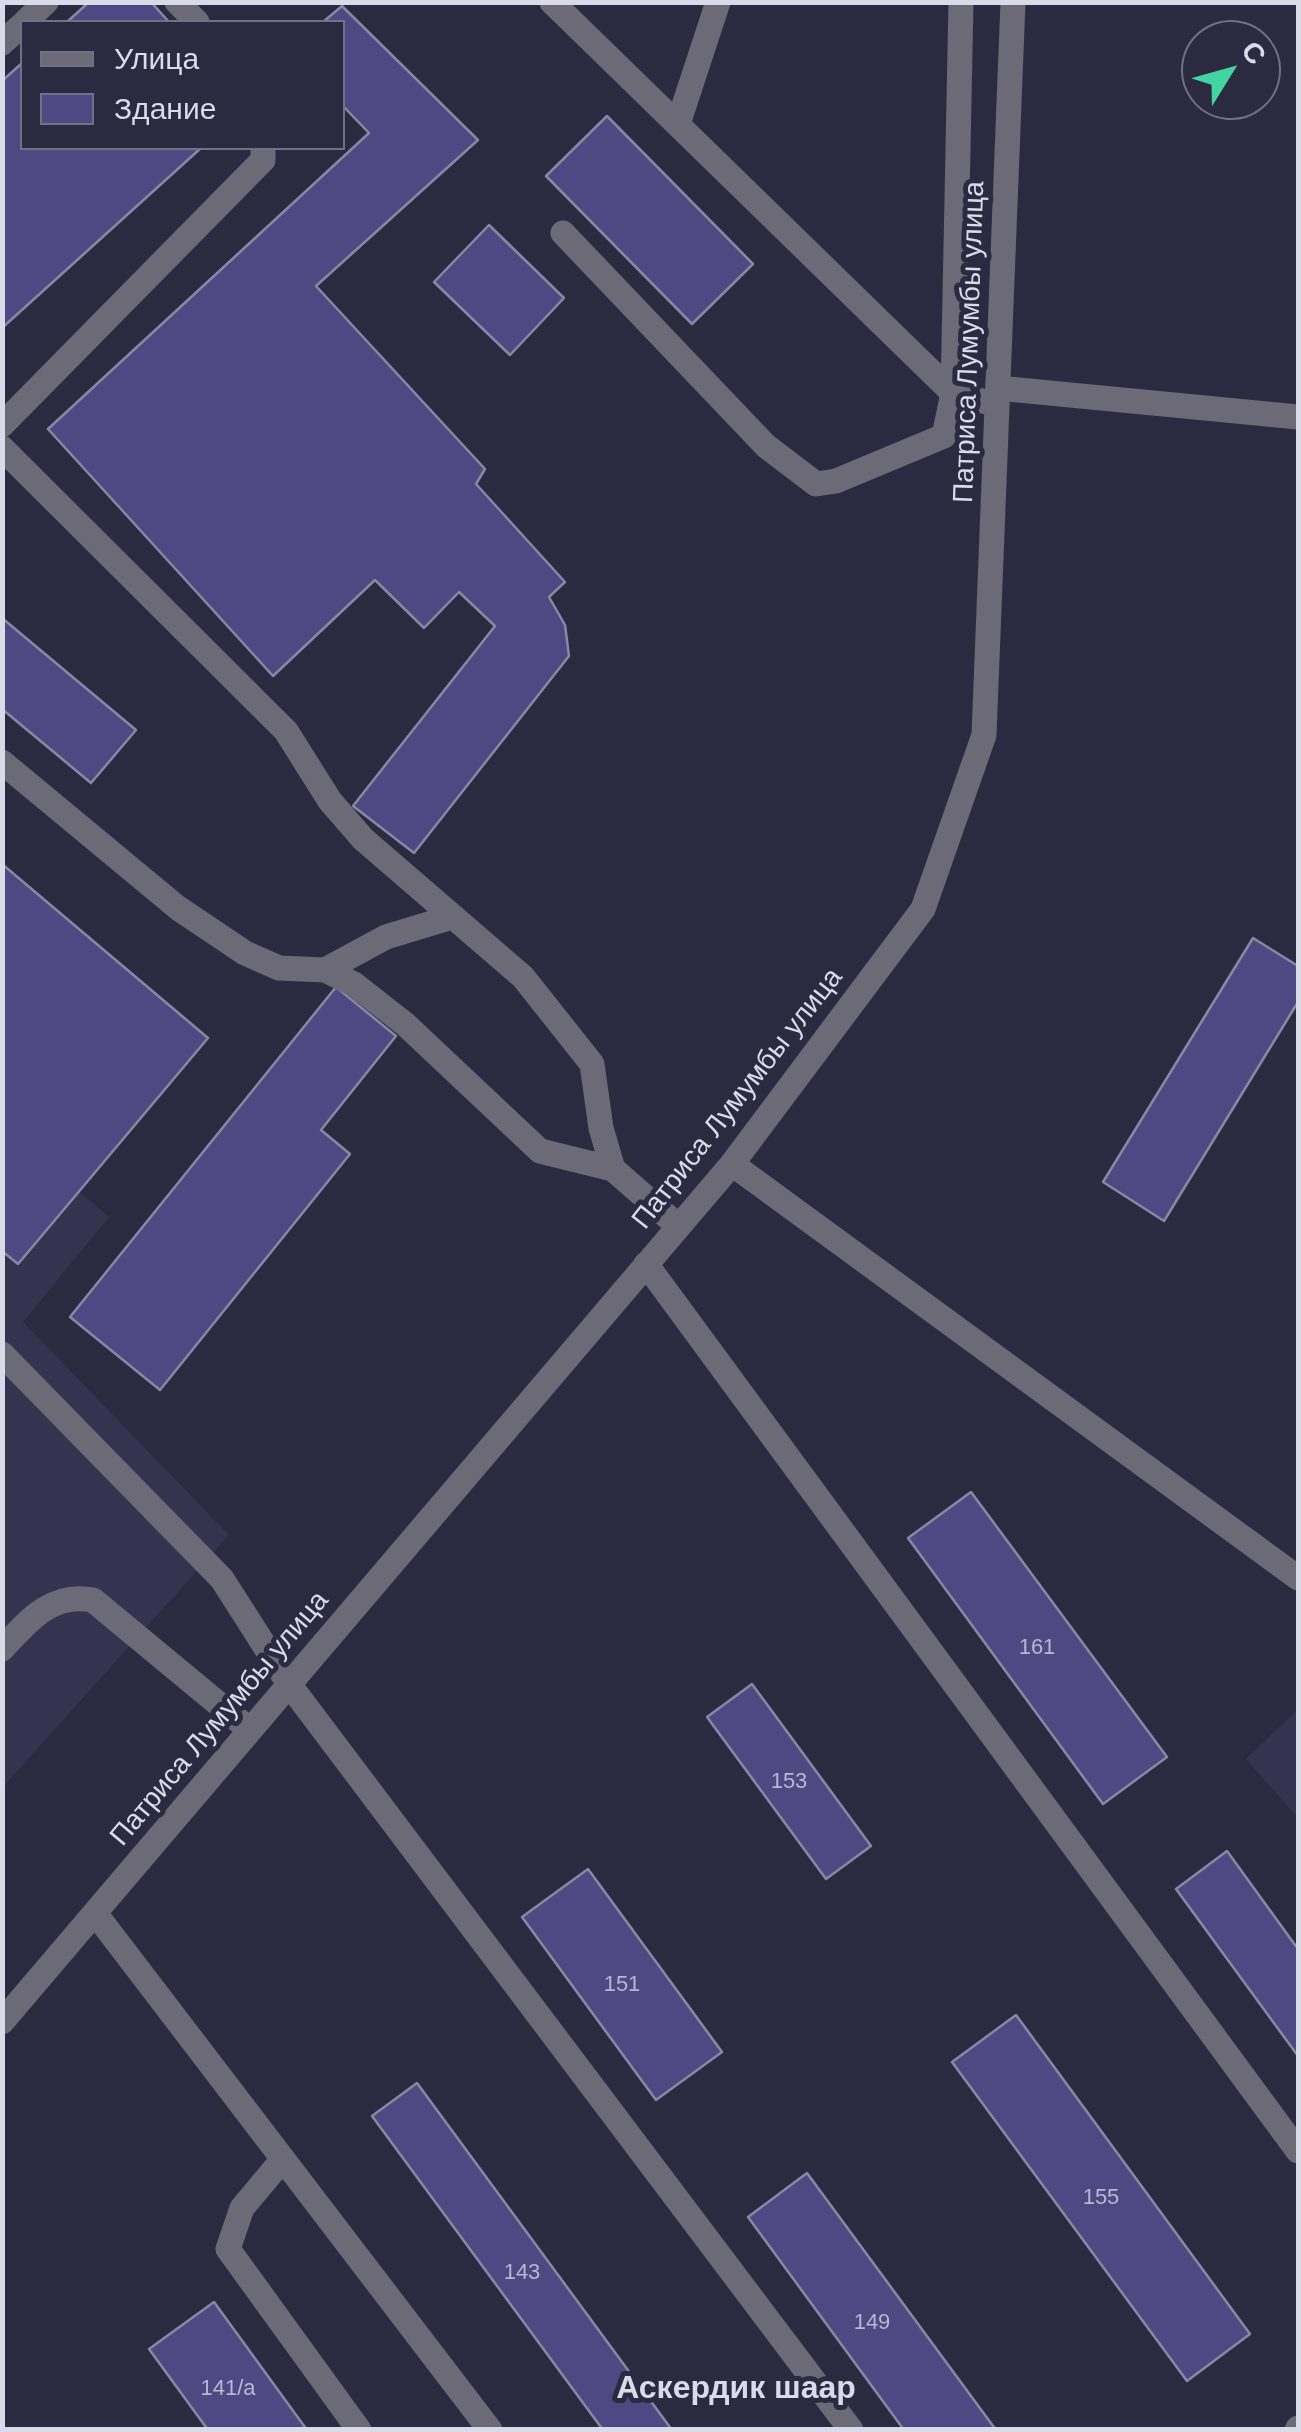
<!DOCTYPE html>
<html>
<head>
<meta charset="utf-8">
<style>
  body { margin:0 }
  #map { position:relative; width:1301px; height:2432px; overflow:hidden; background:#2c2a41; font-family:Helvetica,sans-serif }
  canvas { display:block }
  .frame { position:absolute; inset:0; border:5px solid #dbdae9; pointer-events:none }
  .legend { position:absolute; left:20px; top:20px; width:325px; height:130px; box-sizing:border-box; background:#2c2a41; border:2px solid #727084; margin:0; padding:12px 18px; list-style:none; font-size:30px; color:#dbdae9 }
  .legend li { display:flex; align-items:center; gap:20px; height:50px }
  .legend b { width:50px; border:2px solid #727084 }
  .north { position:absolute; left:1181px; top:20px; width:100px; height:100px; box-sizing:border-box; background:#2c2a41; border:2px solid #727084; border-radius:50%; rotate:53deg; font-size:28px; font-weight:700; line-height:40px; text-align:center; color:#dbdae9 }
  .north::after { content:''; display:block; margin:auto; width:35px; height:45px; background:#42d4a1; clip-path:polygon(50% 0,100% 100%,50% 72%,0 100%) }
</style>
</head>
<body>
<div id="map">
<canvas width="1301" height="2432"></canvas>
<div class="frame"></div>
<ul class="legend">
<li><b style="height:12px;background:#6b6a76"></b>Улица</li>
<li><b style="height:28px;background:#504883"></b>Здание</li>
</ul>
<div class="north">С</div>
</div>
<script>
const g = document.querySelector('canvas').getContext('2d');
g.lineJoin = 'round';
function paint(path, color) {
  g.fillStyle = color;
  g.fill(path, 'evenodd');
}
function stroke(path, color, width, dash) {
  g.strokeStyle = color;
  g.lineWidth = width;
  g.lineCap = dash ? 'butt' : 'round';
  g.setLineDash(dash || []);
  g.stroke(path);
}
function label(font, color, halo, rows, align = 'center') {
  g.font = font + ' Helvetica,sans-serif';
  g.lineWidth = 10;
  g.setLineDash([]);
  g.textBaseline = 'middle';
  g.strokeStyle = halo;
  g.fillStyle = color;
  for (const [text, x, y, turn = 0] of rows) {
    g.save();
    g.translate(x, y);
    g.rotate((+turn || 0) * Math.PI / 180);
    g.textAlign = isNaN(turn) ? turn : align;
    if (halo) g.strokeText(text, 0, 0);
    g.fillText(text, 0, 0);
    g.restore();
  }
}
const built = new Path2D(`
  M3,1127L109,1217L23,1322L229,1535L3,1787Z
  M1298,1709V1818L1246,1759Z`);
const building = new Path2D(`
  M89,2H151L169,22H67Z
  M342,6L478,140L316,286L485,469L476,484L565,582L549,597L565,625L569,656L414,853L353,806L495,626L459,592L424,628L375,580L273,676L48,429L369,133L342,105V22H323Z
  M22,63V148H201L2,328V81Z
  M607,116L753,264L692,324L546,176Z
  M489,225L564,298L510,355L434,282Z
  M2,618L136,730L91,783L2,709Z
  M2,864L208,1038L18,1264L2,1251Z
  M1253,938L1298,966V1002L1164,1221L1103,1182Z
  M336,987L396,1036L321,1130L350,1154L160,1390L70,1317Z
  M971,1492L1167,1757L1103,1804L908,1538Z
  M752,1684L871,1846L826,1879L707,1717Z
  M1227,1851L1298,1949V2056L1176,1889Z
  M588,1869L722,2052L656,2100L522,1917Z
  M1016,2015L1250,2334L1187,2381L952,2062Z
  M417,2083L672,2430H603L372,2116Z
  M807,2173L996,2430H904L748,2217Z
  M214,2302L307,2430H208L149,2349Z`);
const minor = new Path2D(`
  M177,2L197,22
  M552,2L953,393L997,405
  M25,22L46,2
  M2,43L22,25
  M678,124L718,2
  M563,233L766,446L816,484L836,481L944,436L953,393L961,2
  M998,388L1298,417
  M2,425L263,160V148
  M2,448L286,731L330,801L363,839L523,977L592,1064L601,1128L613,1169L677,1225
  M2,762L178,908L245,953L279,968L325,970L354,984L405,1024L540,1151L613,1169
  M325,970L386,937L452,917
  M732,1164L1298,1578
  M646,1264L1298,2151
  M2,1354L222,1579L289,1684L851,2430
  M2,1649C28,1621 51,1592 93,1600L250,1730
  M95,1913L490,2430
  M2,2022L732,1164L923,909L984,735L1013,2
  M283,2159L242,2208L228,2249L359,2430
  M1297,2430L1298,2428`);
const numberNames = [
  ["161",1037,1648],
  ["153",789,1782],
  ["151",622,1985],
  ["155",1101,2198],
  ["143",522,2273],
  ["149",872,2323],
  ["141/a",228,2389]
];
const streetNames = [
  ["Патриса Лумумбы улица",970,342,-88],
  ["Патриса Лумумбы улица",738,1099,-52],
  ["Патриса Лумумбы улица",220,1719,-50]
];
const quarterNames = [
  ["Аскердик шаар",736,2389]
];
paint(built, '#363350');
paint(building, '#504883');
stroke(building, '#8987a2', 2.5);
stroke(minor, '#6b6a76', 25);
label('22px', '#b8b6d0', null, numberNames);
label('28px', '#dbdae9', '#2c2a41', streetNames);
label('bold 32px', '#dbdae9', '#2c2a41', quarterNames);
</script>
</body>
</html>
